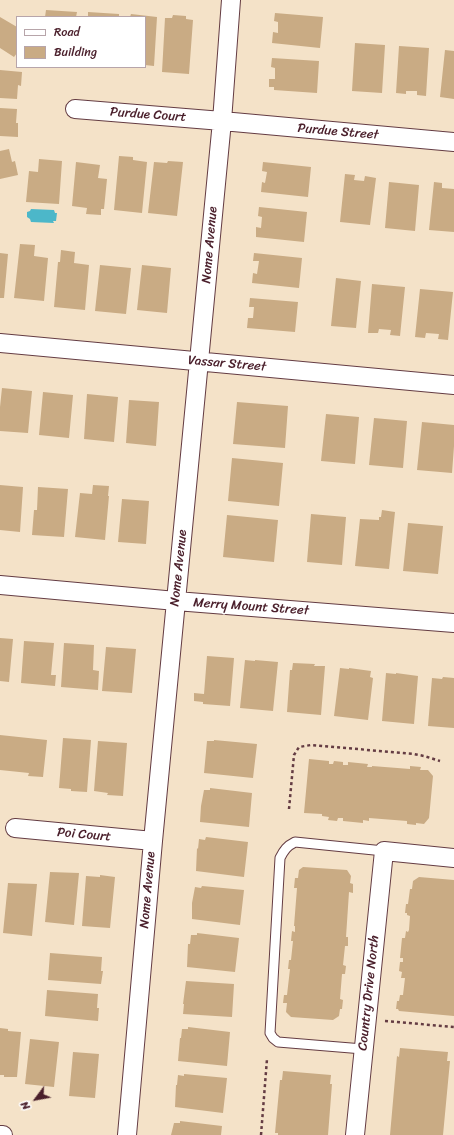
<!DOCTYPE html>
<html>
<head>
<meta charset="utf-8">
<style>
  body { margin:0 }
  #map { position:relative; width:454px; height:1135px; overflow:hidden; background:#f4e2c8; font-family:Sriracha,sans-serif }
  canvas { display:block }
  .legend { position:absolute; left:16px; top:16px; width:130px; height:52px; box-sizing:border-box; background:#fff; border:1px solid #b7a5aa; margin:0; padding:5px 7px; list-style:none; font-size:12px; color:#4a1f2b }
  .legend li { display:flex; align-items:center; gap:8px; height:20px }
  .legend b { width:20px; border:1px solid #b7a5aa }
  .north { position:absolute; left:16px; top:1079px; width:40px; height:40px; -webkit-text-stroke:3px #fff; paint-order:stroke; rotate:238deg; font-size:11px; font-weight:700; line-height:16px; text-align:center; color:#4a1f2b }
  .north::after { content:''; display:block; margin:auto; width:14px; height:18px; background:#4a1f2b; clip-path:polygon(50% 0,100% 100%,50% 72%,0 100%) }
</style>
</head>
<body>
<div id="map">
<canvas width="454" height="1135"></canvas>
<ul class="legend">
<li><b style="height:5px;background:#fff"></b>Road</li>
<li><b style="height:11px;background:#c9ab84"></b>Building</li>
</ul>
<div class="north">N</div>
</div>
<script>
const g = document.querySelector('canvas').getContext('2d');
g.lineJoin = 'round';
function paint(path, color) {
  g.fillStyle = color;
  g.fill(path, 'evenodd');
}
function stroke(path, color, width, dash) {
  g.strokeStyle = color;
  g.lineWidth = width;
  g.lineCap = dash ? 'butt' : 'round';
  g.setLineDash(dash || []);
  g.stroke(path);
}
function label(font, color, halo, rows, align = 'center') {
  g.font = font + ' Sriracha,sans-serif';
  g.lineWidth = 3;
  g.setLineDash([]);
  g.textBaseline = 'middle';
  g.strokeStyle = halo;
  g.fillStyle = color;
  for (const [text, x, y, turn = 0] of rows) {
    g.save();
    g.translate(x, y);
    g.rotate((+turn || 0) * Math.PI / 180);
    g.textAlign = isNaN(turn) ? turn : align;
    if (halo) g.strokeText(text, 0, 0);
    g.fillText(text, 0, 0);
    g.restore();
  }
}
const water = new Path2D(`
  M31,209L54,210L55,213H57L56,221H53L54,223L31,222L30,219L27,217V212L30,211Z`);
const building = new Path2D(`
  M46,10L77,12L76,17H45Z
  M88,12L119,14V17H88Z
  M275,13L323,17L320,48L272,43L273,32L278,33V22L274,21Z
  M131,14L157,17L154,66L145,65V17H130Z
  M173,15L186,16V19L193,20L189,74L162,72L165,18H172Z
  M0,17L17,27V53L14,57L0,48Z
  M355,43L385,45L382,93L352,91Z
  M399,46L429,48L426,96L417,95V91H406V94L396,93Z
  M445,50L454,51V99L440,97Z
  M272,58L319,61L317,93L274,90V87H269V79H275V68L271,67Z
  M0,70L22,72L21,86L18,85L17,99L0,98Z
  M0,108L17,109L16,123H18V137L0,136Z
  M9,149L12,162L15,161L18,175L0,179V151Z
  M119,156L133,157V160L147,162L142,213L114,210Z
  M39,159L62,161L59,204L26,202L29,171L38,172Z
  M168,161L183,162L177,216L148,213L154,162L167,163Z
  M76,162L100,165L98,178L107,179L104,209H101V215L86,214L87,208L72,206Z
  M263,162L311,167L308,197L261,192L262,182L265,183L267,172L262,171Z
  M345,174L355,175L354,180L364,181L365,176L376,178L370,225L340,222Z
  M389,182L419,185L415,231L385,228Z
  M434,182L442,183V188L454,189V232L429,230Z
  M259,207L307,212L304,242L256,237V227L261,228L262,217L258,216Z
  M20,244L35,245L34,256L48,258L44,301L14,298Z
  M61,250L75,252L74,263L89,265L85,310L54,307L58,262H60Z
  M0,253L8,254L4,298H0Z
  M254,253L302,258L299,288L252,283L253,273L257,274L259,261H253Z
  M100,265L131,268L126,314L95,311Z
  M142,265L171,268L167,313L137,310Z
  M336,278L361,281L356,328L331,326Z
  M372,284L405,287L400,336L390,335L391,330L379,329L378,333H368Z
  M420,289L453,292L448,340L438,339L439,334L426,333L425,338L415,337Z
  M250,298L298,302L295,332L247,328L248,318H253L254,307H249Z
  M2,388L32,391L28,433L0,431V407Z
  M43,392L73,395L69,438L39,435Z
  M87,394L118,397L114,442L84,439Z
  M129,400L159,402L156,446L126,443Z
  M237,402L288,406L285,448L233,444Z
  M326,414L359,417L355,464L321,461Z
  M374,418L407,421L403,468L369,465Z
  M422,422L454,425V446L452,473L417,470Z
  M232,458L283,463L279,506L228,501Z
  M0,485L23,487L20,532L0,530Z
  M93,485L109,486L108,496H109L105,540L75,537L80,493L92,494Z
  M38,487L68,489L64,537L32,535L34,510H37Z
  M122,499L149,501L146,544L118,542Z
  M382,510L395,512L389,569L355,566L360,519L379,520V517H381Z
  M311,514L346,517L342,565L307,562Z
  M227,515L278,520L274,562L223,557Z
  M408,523L443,526L438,574L403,571Z
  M0,638L13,639L9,682L0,681Z
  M24,641L54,643L51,675H56L55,686L21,683Z
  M64,643L94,645L93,670L99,671L98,690L61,687Z
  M106,647L136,649L132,693L102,691Z
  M207,656L234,658L230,706L203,704V702L194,701V693L204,694Z
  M245,660L255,661V660L278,662L273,711L240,708Z
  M293,663L315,664L314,666H325L321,715L287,712L290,670H292Z
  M340,668L349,669V668L371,671L370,677L373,678L368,720L334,716Z
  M386,673L396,674V673L418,676L414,724L382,721Z
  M443,677L454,678V728L428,726L432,678L442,679Z
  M0,735L47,740L43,777L28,776L29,773L0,770Z
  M63,738L91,740L87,792L71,791V789L59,788Z
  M214,740L257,744L253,778L204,773L207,741H214Z
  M98,741L127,743L123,796L107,795L108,793L94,791Z
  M309,759L329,761V764H333L334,761L343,762V765H348V762L368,764L367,767H372V766L410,769V766L421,767L420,770H428L433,776L429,818L424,824L416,823V825L407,824V821L369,818V821L363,820V823L343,821V818H338L337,821L328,820L329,817L322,816V814L304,813Z
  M210,788L252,793L249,827L200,822L201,806L204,790H210Z
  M206,837L248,842L244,877L196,871L197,848L198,849L199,839L205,840Z
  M303,867L347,870L351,876L350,883L353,884V893L349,892L346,937H348V946H345L343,965L346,966L345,974H342L340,999L343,1000L342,1009H340L339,1016L333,1020L291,1017L286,1012L287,1003H283L284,995H287L290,969H288L289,960H291L293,941H291L292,931L295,932V926H294L297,888H294L295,878H298L299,870Z
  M50,872L79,873L74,925L45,922Z
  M100,875L115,877L110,928L82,926L86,876L100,877Z
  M419,877L454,880V1016L399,1011L398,1009H396L397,1001H399L400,995H403L405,978H401L402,972L399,971L400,962H403V958H400L402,938H405L406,931L408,932L409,930L410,916L407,915V913H405L406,904H408L410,889H412L413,881Z
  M8,883L37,884L32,936L3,933Z
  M202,886L244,890L240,925L192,919V903L195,887L201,888Z
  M197,933L239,938L235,972L187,967L188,944H190L191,935H197Z
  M50,953L102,957L101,971H103L101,984L48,980Z
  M186,981L234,984L232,1017L183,1014L184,1004H183Z
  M47,990L98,994L97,1008H99L98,1021L45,1016Z
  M188,1027L230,1032L227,1066L178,1061L180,1038H181L182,1029H188Z
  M0,1028L8,1029V1031L21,1032L17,1077H4V1075H0Z
  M30,1039L59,1042L54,1087L25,1084Z
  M400,1048L448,1052L447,1061H450L443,1135H390L397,1056L399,1057Z
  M73,1052L99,1054L95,1098L69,1096Z
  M283,1071L331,1075L330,1084H332L328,1135H278V1133H275L280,1080H282Z
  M184,1074L227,1078L223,1113L175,1107L176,1085H177L178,1075L184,1076Z
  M180,1121L222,1126L221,1135H171L174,1123H180Z`);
const path = new Path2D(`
  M289,809L294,755L299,747L311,745L414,754L424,756L440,761
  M385,1021L454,1027
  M261,1135L267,1059`);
const lane = new Path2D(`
  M363,1049L278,1042L273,1038L270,1033L280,858C284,850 287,846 295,842L384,851`);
const street = new Path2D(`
  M75,109L222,121L454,142
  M0,343L454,385
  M0,585L176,601L454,623
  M15,828L153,841
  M0,1135H3
  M127,1135L153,841L222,121L231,0
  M355,1135L384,851L454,858`);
const streetNames = [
  ["Purdue Court",148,115,4],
  ["Purdue Street",338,132,5],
  ["Nome Avenue",210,245,-85],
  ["Vassar Street",227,364,5],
  ["Nome Avenue",179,568,-84],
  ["Merry Mount Street",251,607,4],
  ["Poi Court",84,835,5],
  ["Nome Avenue",148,890,-85],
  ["Country Drive North",369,993,-84]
];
paint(water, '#4cb7c9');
paint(building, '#c9ab84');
stroke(lane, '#643c43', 11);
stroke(street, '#643c43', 20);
stroke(path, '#643c43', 2.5, [3, 3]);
stroke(lane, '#fff', 9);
stroke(street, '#fff', 18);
label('13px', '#4a1f2b', '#fff', streetNames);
</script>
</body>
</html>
